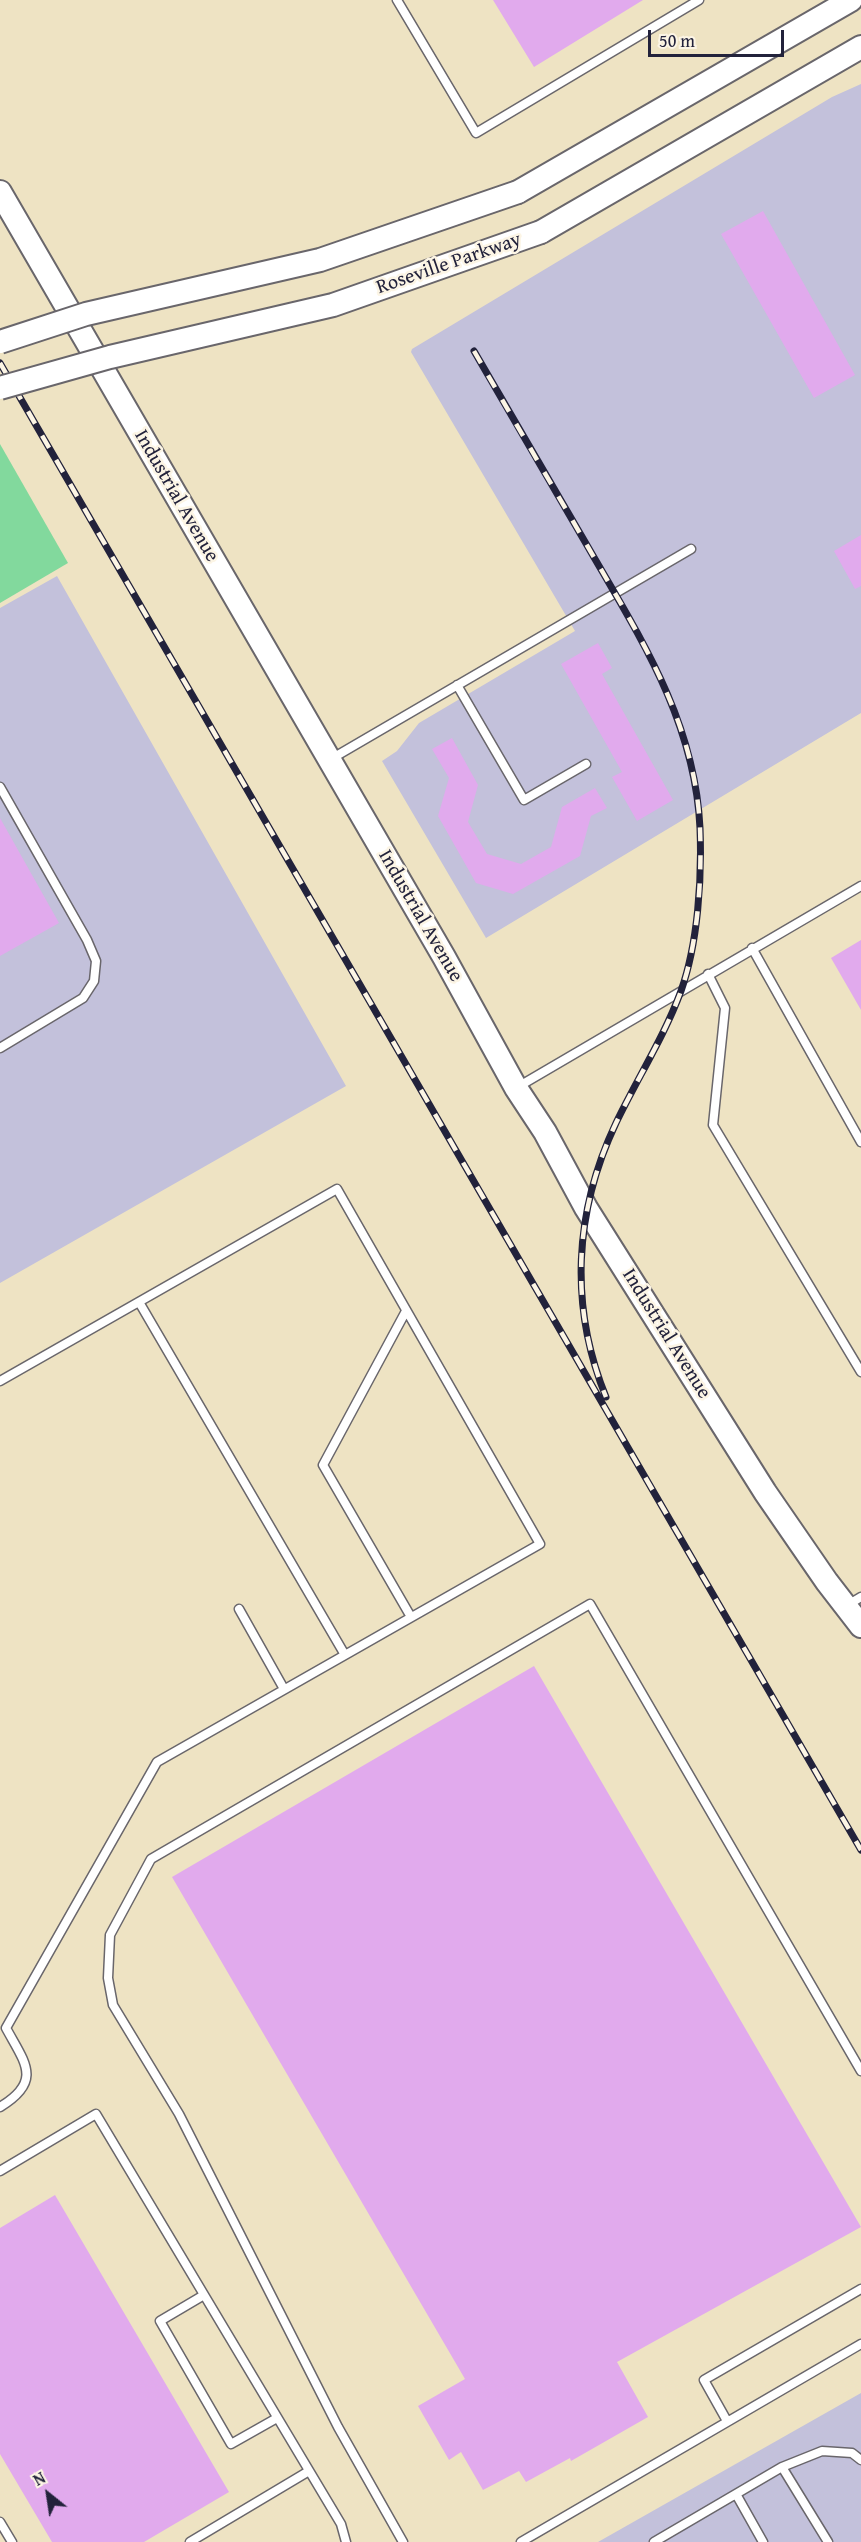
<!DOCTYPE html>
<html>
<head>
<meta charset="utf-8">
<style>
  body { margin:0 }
  #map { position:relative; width:861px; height:2542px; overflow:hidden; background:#eee3c3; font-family:"Gentium Book Plus",serif }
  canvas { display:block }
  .north { position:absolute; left:18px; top:2464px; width:60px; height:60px; -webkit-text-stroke:4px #fcf5e5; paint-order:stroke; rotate:330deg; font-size:16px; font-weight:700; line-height:24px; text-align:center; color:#22223b }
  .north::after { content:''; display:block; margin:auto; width:21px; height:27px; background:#22223b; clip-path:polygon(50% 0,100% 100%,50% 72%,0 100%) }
  .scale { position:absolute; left:648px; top:30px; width:136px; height:27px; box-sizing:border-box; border:3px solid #22223b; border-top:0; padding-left:8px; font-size:18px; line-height:21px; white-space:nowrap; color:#22223b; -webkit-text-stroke:4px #fcf5e5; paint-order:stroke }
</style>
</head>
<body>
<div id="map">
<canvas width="861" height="2542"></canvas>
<div class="north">N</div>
<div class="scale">50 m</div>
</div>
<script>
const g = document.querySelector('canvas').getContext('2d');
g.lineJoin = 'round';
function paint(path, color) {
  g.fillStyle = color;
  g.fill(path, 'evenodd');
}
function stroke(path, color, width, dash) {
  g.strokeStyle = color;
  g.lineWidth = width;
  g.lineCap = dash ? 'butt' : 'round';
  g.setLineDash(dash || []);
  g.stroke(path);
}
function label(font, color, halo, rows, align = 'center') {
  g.font = font + ' "Gentium Book Plus",serif';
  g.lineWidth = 5;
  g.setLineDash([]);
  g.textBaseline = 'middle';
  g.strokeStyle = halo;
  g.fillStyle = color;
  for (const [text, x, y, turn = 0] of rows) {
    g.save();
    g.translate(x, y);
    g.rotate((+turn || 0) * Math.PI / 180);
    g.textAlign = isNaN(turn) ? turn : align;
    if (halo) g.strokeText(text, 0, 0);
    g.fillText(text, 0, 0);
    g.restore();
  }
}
const industrial = new Path2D(`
  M861,84V713L486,938L382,761L397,751L419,723L575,631L411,352L412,349L832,97Z
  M57,576L346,1086L0,1283V608Z
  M861,2393V2542H598Z`);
const green = new Path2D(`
  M0,444L68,563L0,603Z`);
const building = new Path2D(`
  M493,0H643L534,67Z
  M763,211L855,375L814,398L721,234Z
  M861,535V586L855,589L834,551Z
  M598,643L612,668L602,674L673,800L637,821L612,777L622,772L561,664Z
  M452,738L478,785L468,822L487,854L521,864L551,847L562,807L595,788L607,808L591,816L580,856L513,894L476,883L438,816L449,778L432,749Z
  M0,818L59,923L0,956Z
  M861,940V1010L831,958Z
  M534,1666L861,2227L617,2362L648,2417L571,2461L570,2458L526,2482L519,2471L483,2490L461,2452L449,2460L418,2406L465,2379L172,1877Z
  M55,2195L229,2492L144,2542H52L0,2454V2228Z`);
const lane = new Path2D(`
  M397,0L476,133L699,0
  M457,685L524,800L586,764
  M331,759L691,549
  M0,787L87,940L96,961L94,981L83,998L0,1048
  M752,948L861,1142
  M708,974L725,1008L713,1125L861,1372
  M516,1088L861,886
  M139,1302L345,1655
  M406,1311L323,1465L411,1617
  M0,1381L337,1189L540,1544L157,1762L6,2028C25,2063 43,2081 0,2107
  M846,1606L861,1597
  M239,1609L284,1689
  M0,2171L96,2114L341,2524L346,2542
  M204,2295L160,2321L231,2444L277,2418
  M727,2421L704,2380L861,2289
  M782,2467L828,2542
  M736,2494L763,2542
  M0,2522L12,2542
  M190,2542L309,2471
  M403,2542L338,2427L179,2114L113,2005L108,1978L110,1935L151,1859L590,1604L861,2071
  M521,2542L861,2344
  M654,2542L782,2467L822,2451L852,2453L861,2460`);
const secondary = new Path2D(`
  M0,192L444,957L516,1088L545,1132L586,1208L765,1492L827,1582L861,1626
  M518,192L851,0
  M541,232L861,47`);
const rail = new Path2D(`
  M474,351C512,417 550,482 588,547C640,637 695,721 700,828C702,879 698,943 681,991C664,1037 637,1079 616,1123C574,1212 569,1306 606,1397
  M0,363L861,1850`);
const secondaryBridge = new Path2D(`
  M0,342L86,314L320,260L518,192
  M0,388L110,357L333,305L541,232`);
const streetNames = [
  ["Roseville Parkway",449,264,-19],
  ["Industrial Avenue",176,496,60],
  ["Industrial Avenue",420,916,60],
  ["Industrial Avenue",666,1334,58]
];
paint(industrial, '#c3c1db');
paint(green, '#82d99d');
paint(building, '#e1aaed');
stroke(lane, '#69666b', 11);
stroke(secondary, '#69666b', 26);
stroke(lane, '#fff', 8);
stroke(secondary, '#fff', 22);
stroke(rail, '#22223b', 7);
stroke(rail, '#fcf5e5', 4.5, [14]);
stroke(secondaryBridge, '#69666b', 26, []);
stroke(secondaryBridge, '#fff', 22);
label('20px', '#22223b', '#fcf5e5', streetNames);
</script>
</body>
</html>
